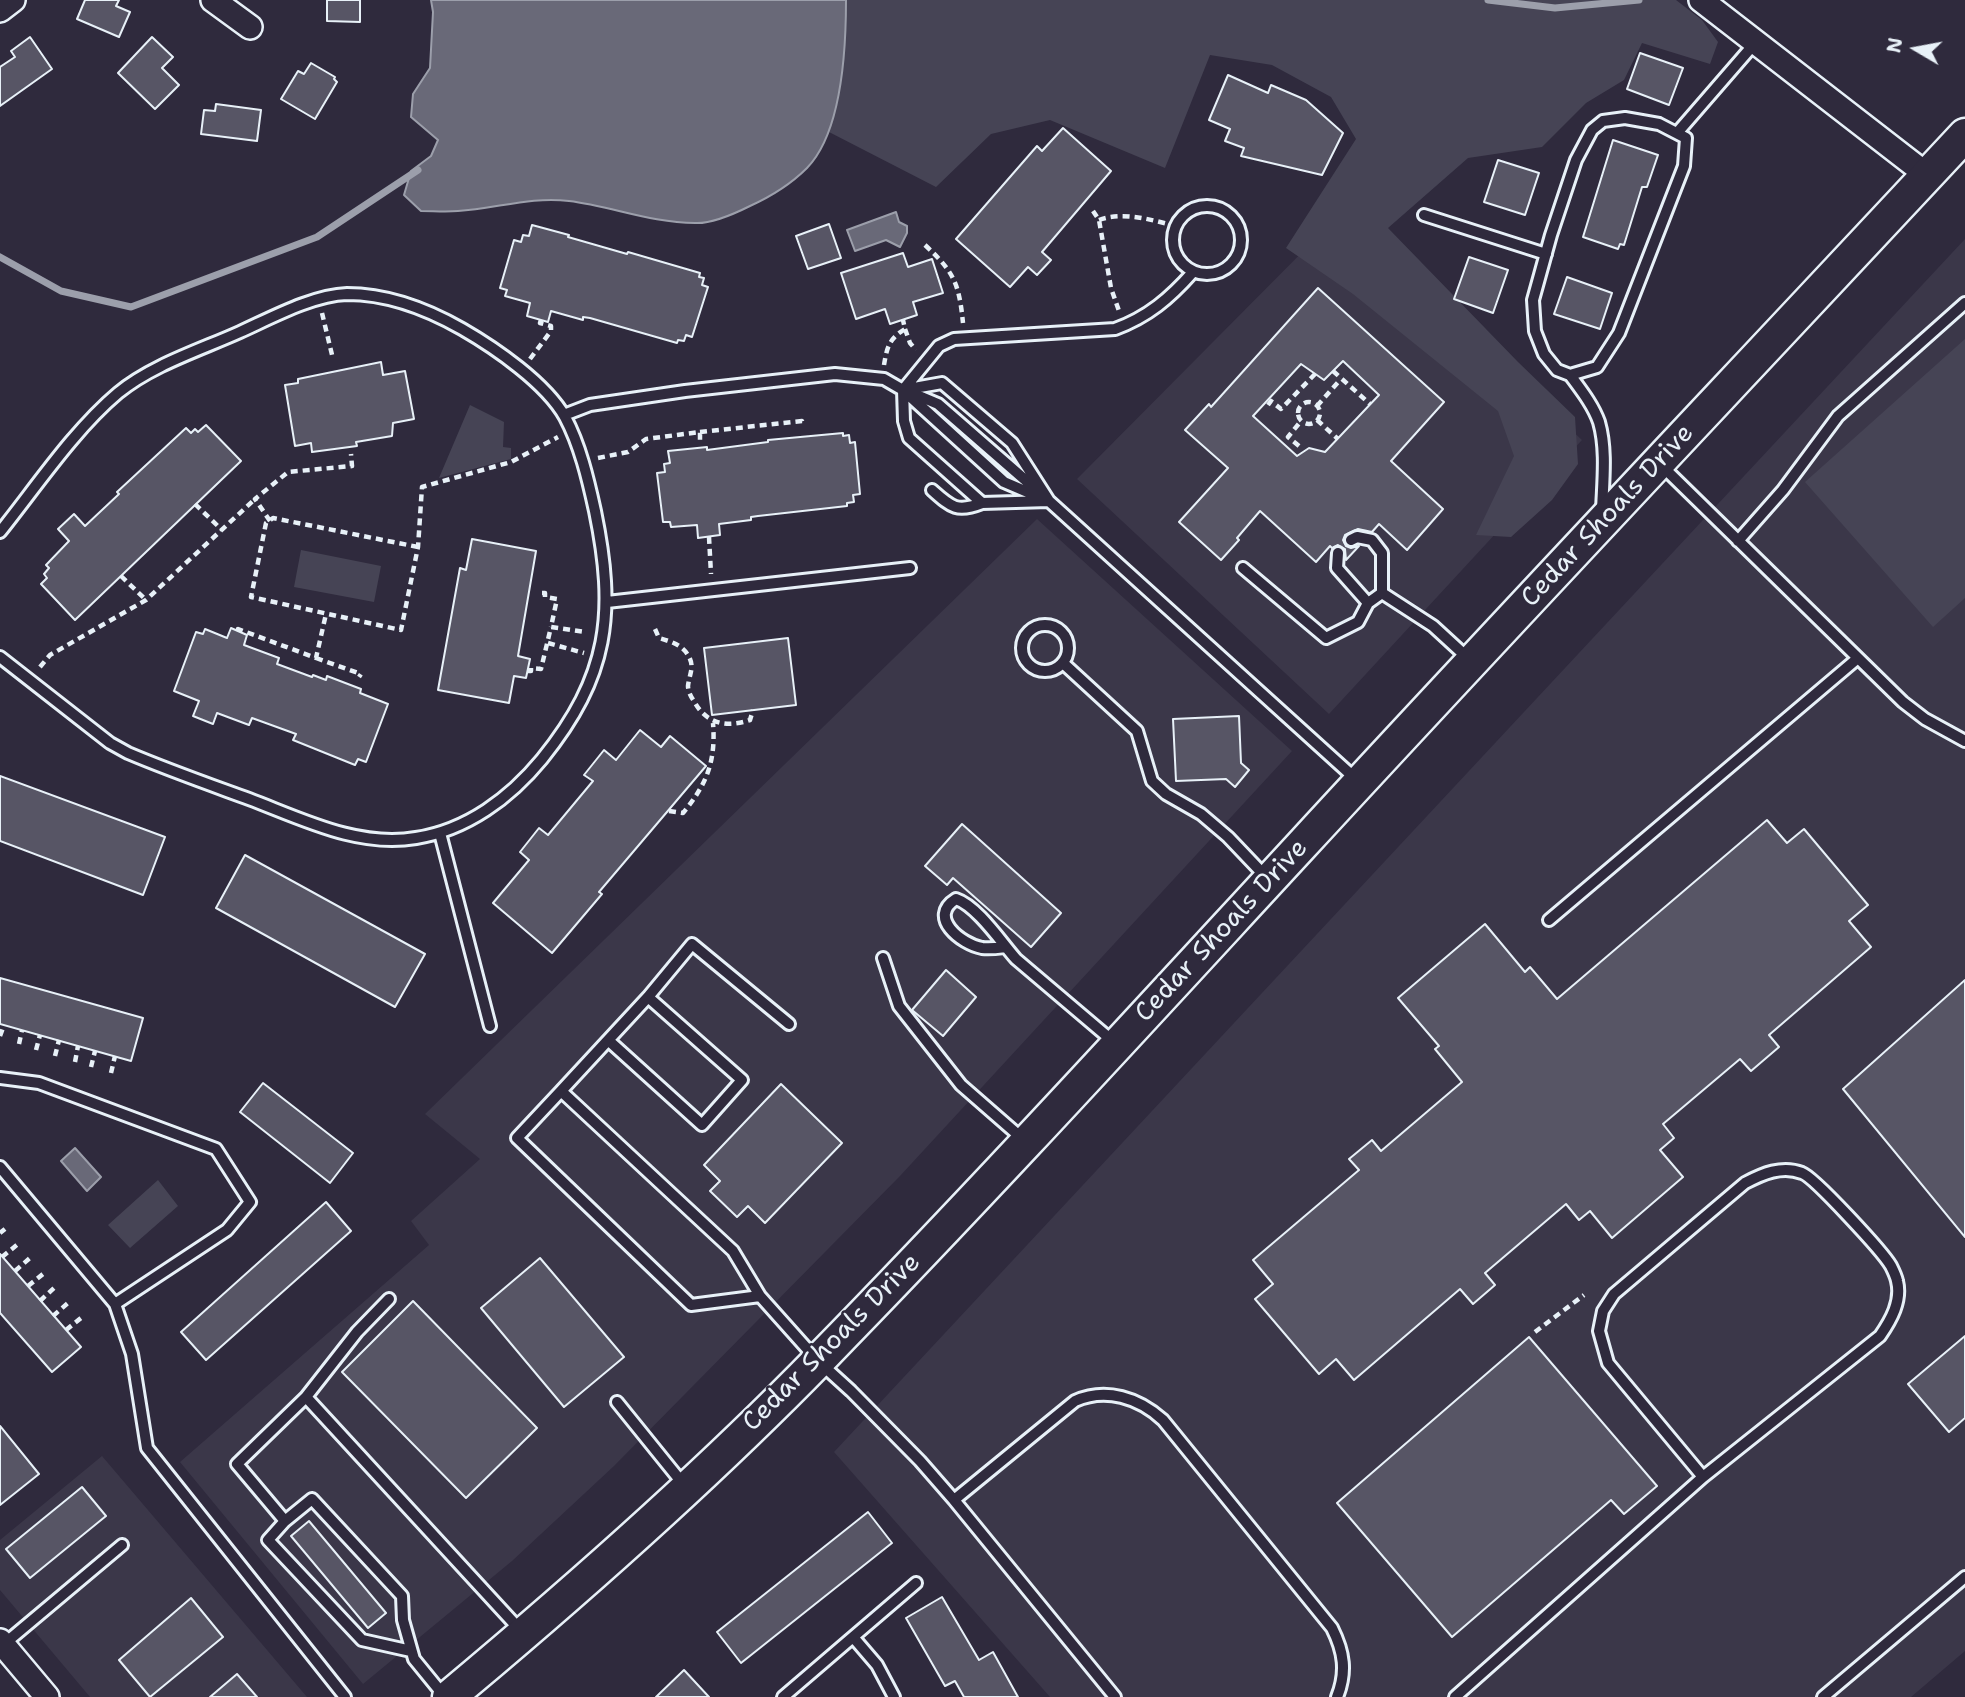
<!DOCTYPE html>
<html>
<head>
<meta charset="utf-8">
<style>
  body { margin:0 }
  #map { position:relative; width:1965px; height:1697px; overflow:hidden; background:#2f2a3d; font-family:"Shantell Sans",sans-serif }
  canvas { display:block }
  .north { position:absolute; left:1881px; top:14px; width:70px; height:70px; -webkit-text-stroke:5px #2f2a3d; paint-order:stroke; rotate:280deg; font-size:19px; font-weight:700; line-height:28px; text-align:center; color:#e8f1f8 }
  .north::after { content:''; display:block; margin:auto; width:24px; height:32px; background:#e8f1f8; clip-path:polygon(50% 0,100% 100%,50% 72%,0 100%) }
</style>
</head>
<body>
<div id="map">
<canvas width="1965" height="1697"></canvas>
<div class="north">N</div>
</div>
<script>
const g = document.querySelector('canvas').getContext('2d');
g.lineJoin = 'round';
function paint(path, color) {
  g.fillStyle = color;
  g.fill(path, 'evenodd');
}
function stroke(path, color, width, dash) {
  g.strokeStyle = color;
  g.lineWidth = width;
  g.lineCap = dash ? 'butt' : 'round';
  g.setLineDash(dash || []);
  g.stroke(path);
}
function label(font, color, halo, rows, align = 'center') {
  g.font = font + ' "Shantell Sans",sans-serif';
  g.lineWidth = 5;
  g.setLineDash([]);
  g.textBaseline = 'middle';
  g.strokeStyle = halo;
  g.fillStyle = color;
  for (const [text, x, y, turn = 0] of rows) {
    g.save();
    g.translate(x, y);
    g.rotate((+turn || 0) * Math.PI / 180);
    g.textAlign = isNaN(turn) ? turn : align;
    if (halo) g.strokeText(text, 0, 0);
    g.fillText(text, 0, 0);
    g.restore();
  }
}
const built = new Path2D(`
  M1340,214L1582,440L1329,714L1077,479Z
  M1965,239V1651L1911,1697H1050L834,1452Z
  M1037,519L1292,751L900,1176L614,1466L512,1561L363,1684L180,1462L429,1245L411,1221L480,1159L425,1114Z
  M102,1456L307,1697H90L0,1590V1540Z`);
const green = new Path2D(`
  M846,0H1676L1702,20L1718,42L1710,64L1642,43L1624,80L1586,103L1542,147L1468,158L1388,228L1518,362L1575,417L1578,464L1552,500L1511,537L1476,535L1514,456L1498,411L1353,294L1286,248L1356,139L1331,97L1272,65L1210,55L1165,168L1050,120L991,134L936,187L829,132C839,87 846,46 846,0Z
  M1965,339V598L1933,627L1805,482Z
  M470,405L504,422L503,447L511,448V459L439,478Z
  M301,550L381,566L374,602L294,587Z
  M158,1180L178,1206L130,1248L108,1225Z`);
const water = new Path2D(`
  M431,0H846C846,48 842,132 807,168C790,185 772,196 750,206C734,214 712,224 695,223C651,223 611,206 569,201C531,196 495,209 458,211C446,212 433,211 421,211L404,195L411,171L431,156L438,140L411,117L413,94L430,68L433,12Z
  M896,212L899,222L907,226V233L900,247L886,240L855,251L847,230Z
  M75,1148L101,1177L87,1191L61,1161Z`);
const stream = new Path2D(`
  M1488,0L1555,8L1639,0
  M0,257L61,291L131,307L317,237L418,170`);
const building = new Path2D(`
  M85,0H119L116,6L130,12L119,37L77,19Z
  M327,0H360V22L327,21Z
  M30,37L52,69L0,106V67L15,57L11,51Z
  M152,37L173,57L162,68L179,85L155,109L118,73Z
  M1640,53L1683,68L1669,105L1627,89Z
  M311,63L335,77L334,79L337,82L315,119L281,99L298,71L304,74Z
  M1228,75L1268,93L1271,85L1306,100L1343,133L1322,175L1241,156L1244,148L1225,141L1230,129L1209,120Z
  M216,104L261,110L257,141L201,134L204,110L215,111Z
  M1063,128L1111,171L1042,252L1051,260L1037,275L1028,267L1010,287L956,239L1037,146L1042,151Z
  M1613,140L1658,155L1647,187H1642L1624,245L1620,244L1618,249L1583,237Z
  M1498,160L1539,173L1525,215L1484,202Z
  M829,224L841,258L808,269L796,236Z
  M532,225L569,235L568,237L627,254L628,252L700,273L699,277L704,278L702,285L708,287L692,337L686,335L684,341L678,340L677,343L590,318L583,317V320L551,311L548,322L527,316L530,303L505,296L507,290L500,288L514,240L521,242L523,235L529,236Z
  M903,253L908,267L932,259L943,293L913,302L917,315L890,324L885,309L856,319L841,273Z
  M1469,257L1508,270L1493,313L1454,299Z
  M1567,277L1612,293L1600,329L1554,314Z
  M1318,288L1444,402L1391,461L1443,509L1407,550L1379,524L1372,532L1358,529L1345,535L1343,540L1346,546L1351,548L1359,546L1346,560L1345,549L1338,545L1332,548L1330,546L1316,562L1260,511L1237,538L1239,540L1221,560L1179,522L1228,468L1185,430L1209,404L1211,407ZM1343,361L1379,395L1325,452L1309,448L1297,456L1253,416L1301,364L1324,380Z
  M381,362L383,375L405,371L414,419L393,423L392,436L356,442L357,446L312,452L311,443L295,446L285,385L298,383V379Z
  M206,425L241,461L75,620L41,584L47,578L44,574L49,568L46,565L69,541L58,529L74,514L85,526L119,494L117,492L186,428L191,433L195,429L198,432Z
  M843,433V436L849,435L850,443L855,442L860,494L853,495L854,502L847,503V506L758,516L751,517V520L719,524L720,535L698,538L697,525L671,527L670,522H663L657,473L665,472L664,464L670,463L668,451L707,447V450L768,442V440Z
  M472,539L536,551L518,656L530,659L526,678L514,676L509,703L438,690L460,568L466,570Z
  M231,628L247,635L244,645L279,658L277,664L312,677L313,675L326,680L327,676L361,689L360,693L388,704L366,762L358,759L355,765L293,740L296,734L252,718L249,725L217,713L213,724L193,716L199,701L174,691L196,632L203,634L205,629L227,638Z
  M788,638L796,705L712,715L704,648Z
  M1239,716L1241,763L1249,770L1235,787L1226,779L1176,781L1173,719Z
  M640,730L661,747L670,736L706,766L599,892L602,894L552,953L493,903L529,860L520,852L539,828L548,835L593,781L584,775L604,750L616,760Z
  M0,776L165,837L143,895L0,841Z
  M1767,820L1787,843L1804,829L1868,905L1849,921L1871,947L1769,1035L1779,1047L1751,1071L1740,1059L1663,1124L1674,1138L1660,1150L1683,1177L1612,1238L1590,1211L1579,1220L1566,1204L1485,1273L1495,1285L1473,1304L1460,1289L1354,1380L1336,1359L1319,1374L1255,1299L1273,1284L1253,1260L1359,1170L1349,1159L1372,1140L1381,1151L1462,1082L1435,1049L1439,1046L1398,998L1485,924L1525,972L1530,967L1557,999Z
  M962,824L1061,913L1031,947L953,878L947,885L925,866Z
  M245,855L425,954L395,1007L216,908Z
  M946,970L976,997L943,1036L912,1010Z
  M0,978L143,1018L131,1061L0,1024Z
  M1965,980V1237L1843,1089Z
  M263,1083L353,1153L330,1183L240,1112Z
  M781,1084L842,1143L765,1223L748,1206L737,1217L710,1191L720,1181L704,1165Z
  M326,1202L351,1231L206,1360L181,1332Z
  M0,1254L81,1347L52,1372L0,1313Z
  M540,1258L624,1357L564,1407L481,1308Z
  M413,1301L537,1428L466,1498L342,1372Z
  M1965,1336V1418L1949,1432L1908,1384Z
  M1529,1337L1657,1486L1624,1514L1611,1500L1452,1637L1337,1503Z
  M0,1426L39,1474L0,1505Z
  M82,1487L106,1516L30,1578L6,1549Z
  M868,1512L892,1543L741,1663L717,1632Z
  M309,1521L386,1613L368,1628L291,1536Z
  M942,1597L979,1660L993,1652L1018,1697H964L955,1681L945,1686L906,1618Z
  M191,1598L223,1637L150,1697L119,1660Z
  M684,1670L709,1697H656Z
  M237,1674L257,1697H210Z`);
const path = new Path2D(`
  M1093,211L1099,220L1111,288L1119,311
  M1099,220C1124,211 1151,220 1176,226
  M925,245C954,272 959,283 963,323
  M322,313L333,359
  M905,329L910,343L916,350
  M530,359L551,331V326L540,323L541,320
  M884,365C887,347 889,339 905,329L903,320
  M1333,371L1370,404
  M1298 413a11 11 0 1 1 22 0a11 11 0 1 1-22 0Z
  M1268,405L1271,401L1281,409L1315,374
  M1317,406L1341,379
  M1317,420L1338,439
  M700,432L802,421L803,424
  M1299,446L1288,437L1301,421
  M598,458L628,452L646,439L700,432V440
  M195,504L222,530
  M270,521L255,499L288,472L352,466L351,454
  M709,537L711,574
  M418,547L273,518L266,523L251,597L401,630L418,547L422,487L511,462L558,437
  M121,576L146,600
  M542,593H545V597L557,599L551,627L586,632
  M655,629L659,638C672,642 684,645 690,659C694,668 689,676 688,686C688,691 691,697 694,701C706,724 727,728 750,720L753,710
  M238,631V629L316,658L326,614
  M548,643L584,653
  M316,658L361,674L359,677
  M40,667L50,655L146,600L255,499
  M527,671H531V668L541,669L551,627
  M669,811L683,813C707,784 716,761 713,723
  M0,1036L4,1025
  M19,1044L22,1030
  M36,1050L40,1035
  M55,1056L59,1040
  M75,1062L78,1046
  M91,1067L95,1051
  M111,1073L115,1056
  M0,1233L5,1229
  M2,1257L18,1244
  M15,1271L30,1258
  M28,1286L43,1274
  M40,1301L55,1287
  M53,1316L68,1303
  M66,1330L81,1318
  M1535,1332L1584,1295`);
const lane = new Path2D(`
  M1625,118L1659,124L1686,138L1684,166L1619,333L1597,367L1570,375L1557,370L1544,354L1535,331L1533,300L1551,235L1576,160L1592,130L1603,121Z
  M1677,133L1755,43
  M1173 240a34 34 0 1 1 68 0a34 34 0 1 1-68 0Z
  M1424,215L1546,254
  M1570,375C1581,390 1593,405 1599,422C1607,450 1603,482 1602,511
  M903,390L939,346L954,339L1115,329C1148,317 1170,298 1193,272
  M903,390L942,383L1012,443L1049,501
  M903,390L1004,482L1046,500
  M912,393L938,404L1039,492
  M564,415L590,405L685,391L835,374L884,379L903,390L904,421L909,438L982,503L1049,501L1358,781
  M1660,464L1903,702L1925,719L1965,741
  M932,490C951,507 957,513 982,503
  M0,532C36,487 74,430 118,393C152,365 200,350 240,332C271,318 313,295 347,294C388,294 427,309 462,329C495,348 546,383 565,417C580,445 588,479 595,511C616,613 609,676 542,759C510,798 467,830 416,838C358,848 302,819 249,799C208,784 168,770 128,753L110,743L0,657
  M1351,540L1357,537L1372,540L1382,553V593
  M1738,541L1783,490L1838,416L1965,303
  M1338,553L1337,568L1368,603
  M1243,568L1326,638L1358,622L1368,603L1382,593L1433,626L1470,660
  M607,602L910,568
  M1022 648a23 23 0 1 1 46 0a23 23 0 1 1-46 0Z
  M1063,663L1137,731L1152,781L1166,794L1201,814L1228,837L1267,878
  M440,833L490,1026
  M1549,920L1858,658
  M1005,947C997,948 990,949 982,948C961,944 927,917 956,899C977,906 1001,942 1016,959L1115,1043
  M883,958L899,1006L961,1085L1024,1140
  M608,1040L702,1125L742,1080L648,997
  M0,1078L39,1083L216,1149L250,1202L227,1230L115,1304
  M561,1091L648,997L692,944L789,1024
  M0,1167L115,1304L132,1354L147,1448L345,1697
  M760,1296L691,1305L517,1138L561,1091L733,1251L760,1296L818,1361L851,1391L920,1461L954,1500L1115,1697
  M306,1397L357,1332L389,1299
  M617,1402L684,1485
  M954,1500L1075,1401C1106,1387 1139,1398 1163,1420L1332,1628C1344,1652 1347,1672 1337,1697
  M285,1521L237,1464L306,1397L522,1632
  M853,1637L916,1583
  M3,1645L122,1545
  M411,1651L362,1640L268,1540L285,1521L312,1499L402,1596L403,1620L414,1659L445,1697
  M783,1697L853,1637L877,1665L894,1697
  M1455,1697L1703,1477L1880,1336C1891,1320 1902,1301 1897,1281C1896,1276 1893,1270 1891,1266C1883,1252 1814,1177 1802,1173C1782,1165 1762,1174 1745,1183L1614,1294L1603,1311L1599,1331L1608,1363L1703,1477
  M1823,1697L1965,1577`);
const street = new Path2D(`
  M213,0L250,27
  M1701,0L1927,175
  M0,10L13,0
  M0,1641L47,1697`);
const secondary = new Path2D(`
  M449,1697C576,1591 705,1477 821,1358C984,1191 1142,1018 1300,847C1520,608 1744,372 1965,135`);
const streetNames = [
  ["Cedar Shoals Drive",1608,516,-47],
  ["Cedar Shoals Drive",1222,931,-47],
  ["Cedar Shoals Drive",832,1343,-45]
];
paint(built, '#3b3749');
paint(green, '#464455');
paint(water, '#696978');
stroke(water, '#9c9fab', 2);
stroke(stream, '#9c9fab', 7);
paint(building, '#575565');
stroke(building, '#e8f1f8', 2);
stroke(lane, '#e8f1f8', 16);
stroke(street, '#e8f1f8', 28);
stroke(secondary, '#e8f1f8', 37);
stroke(path, '#e8f1f8', 4.5, [7, 5]);
stroke(lane, '#2f2a3d', 10);
stroke(street, '#2f2a3d', 23);
stroke(secondary, '#2f2a3d', 32);
label('26px', '#e8f1f8', '#2f2a3d', streetNames);
</script>
</body>
</html>
